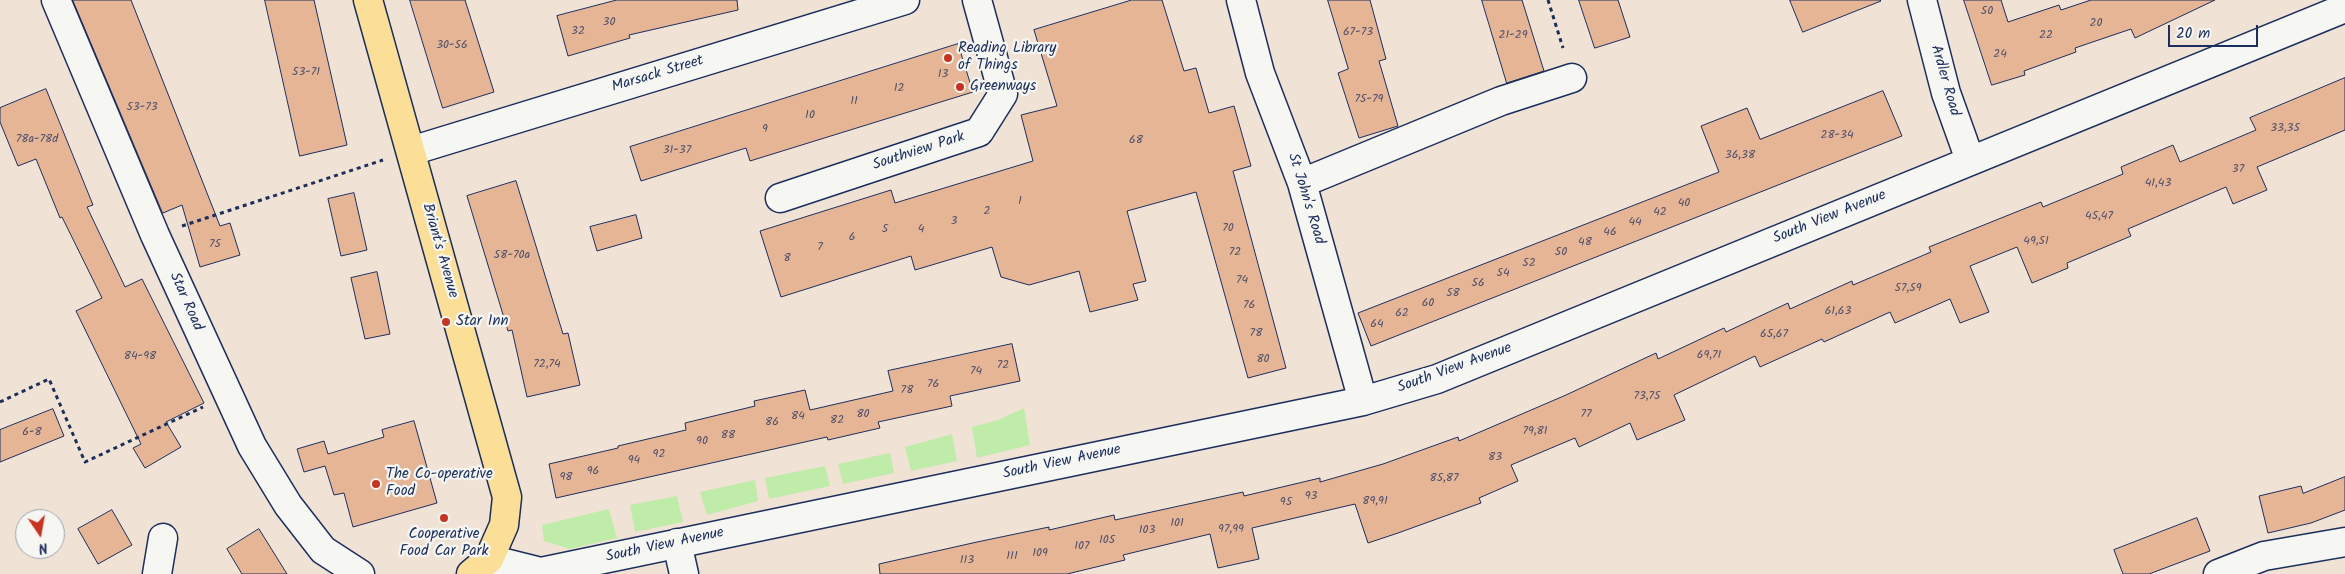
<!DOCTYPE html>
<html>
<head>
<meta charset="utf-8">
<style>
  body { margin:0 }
  #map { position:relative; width:2345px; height:574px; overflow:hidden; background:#f1e2d6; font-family:Kalam,sans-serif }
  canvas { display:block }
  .north { position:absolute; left:15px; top:509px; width:50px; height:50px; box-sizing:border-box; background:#f6f6f2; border:1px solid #9ea6b7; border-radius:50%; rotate:168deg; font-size:14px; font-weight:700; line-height:20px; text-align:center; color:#1b2f5e }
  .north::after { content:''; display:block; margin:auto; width:18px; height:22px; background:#c8321e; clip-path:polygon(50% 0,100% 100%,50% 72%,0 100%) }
  .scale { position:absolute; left:2168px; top:25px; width:90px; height:22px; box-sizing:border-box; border:2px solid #1b2f5e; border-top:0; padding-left:6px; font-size:15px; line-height:18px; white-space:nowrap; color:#1b2f5e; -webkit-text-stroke:4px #f6f6f2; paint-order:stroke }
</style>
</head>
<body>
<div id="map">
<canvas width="2345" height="574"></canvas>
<div class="north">N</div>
<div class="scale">20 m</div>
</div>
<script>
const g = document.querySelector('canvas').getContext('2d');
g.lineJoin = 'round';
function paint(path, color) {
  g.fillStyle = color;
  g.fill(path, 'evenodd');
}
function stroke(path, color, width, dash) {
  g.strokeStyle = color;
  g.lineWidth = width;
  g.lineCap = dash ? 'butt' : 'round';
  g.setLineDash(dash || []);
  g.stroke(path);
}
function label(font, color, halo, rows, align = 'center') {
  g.font = font + ' Kalam,sans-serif';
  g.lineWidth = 4.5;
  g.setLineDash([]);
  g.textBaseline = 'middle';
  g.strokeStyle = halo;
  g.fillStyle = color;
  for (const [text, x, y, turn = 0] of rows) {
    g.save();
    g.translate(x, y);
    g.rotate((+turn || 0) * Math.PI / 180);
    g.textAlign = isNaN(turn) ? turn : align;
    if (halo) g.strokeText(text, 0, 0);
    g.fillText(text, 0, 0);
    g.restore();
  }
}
const green = new Path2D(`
  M1024,408L1030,445L977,458L972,427L998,420Z
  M952,434L957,461L911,471L905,447Z
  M890,453L894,473L843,484L838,464Z
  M825,466L830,486L769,499L765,478Z
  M755,480L758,501L707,515L700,492Z
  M677,496L683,522L635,532L630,505Z
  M609,509L617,538L570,549L544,541L542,525Z`);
const building = new Path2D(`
  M73,0H131L220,226L230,223L240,255L200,267L182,205L163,213Z
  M265,0H314L347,145L300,156Z
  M410,0H465L494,92L443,108Z
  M617,0H737L738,10L629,35L630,38L568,56L557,16Z
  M1132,0H1162L1184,71L1196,68L1209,113L1234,106L1251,166L1233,171L1286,368L1248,378L1196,192L1127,211L1146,281L1133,284L1138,300L1090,312L1079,271L1029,285L1001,277L992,247L915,270L911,256L781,297L760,231L891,190L895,203L1033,161L1021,115L1057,106L1034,30Z
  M1328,0H1370L1386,59L1379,61L1398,126L1359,138L1338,73L1348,69Z
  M1482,0H1522L1544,71L1507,83Z
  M1579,0H1618L1630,37L1595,48Z
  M1790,0H1880L1881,1L1803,32Z
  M1964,0H2001L2008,22L2059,5L2061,10L2091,0H2215L2135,38L2131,29L2075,48L2076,52L2024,71L2025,75L1992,85Z
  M958,44L973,92L750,161L746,148L641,181L630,147Z
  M2345,78V130L2257,167L2267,190L2233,204L2226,187L2128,229L2131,236L2067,263L2068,268L2032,283L2017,247L1970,266L1989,312L1960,323L1950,299L1895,323L1890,312L1824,342L1822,339L1760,367L1755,356L1674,395L1685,420L1637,440L1630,423L1579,447L1575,438L1511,465L1518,481L1479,498L1481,503L1398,533L1368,543L1355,504L1252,528L1259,559L1218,568L1210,534L1123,555L1125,560L1067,574H880L879,564L977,542L1049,527V530L1114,515L1115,520L1243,492L1244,496L1320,478V482L1383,464L1458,437L1459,441L1566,395L1656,353L1658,359L1724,328L1726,332L1788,303L1790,309L1852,281L1853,285L1931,252L1929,247L2041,202L2043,207L2123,174L2121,167L2173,145L2180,162L2256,130L2250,118Z
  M46,89L93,205L87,207L125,287L142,279L204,403L166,422L181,447L145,468L133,448L141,444L76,311L102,298L62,217L60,218L36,159L18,166L0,122V108Z
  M1883,91L1902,136L1371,346L1358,313L1719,172L1701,126L1747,108L1760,139Z
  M516,181L563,334L568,333L580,385L527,397L512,330L508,331L467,196Z
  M354,193L367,250L341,256L328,199Z
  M636,215L642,238L597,251L590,227Z
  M377,272L390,334L365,339L351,278Z
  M1012,344L1020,381L950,396L952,406L878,422L880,428L828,440L827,437L556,498L549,464L618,448V446L686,430L685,423L755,406L754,401L805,390L810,410L893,391L888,371Z
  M53,409L64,436L0,462V430Z
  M414,421L437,503L353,527L344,493L334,495L325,466L304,472L297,449L324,441L328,454L384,437L382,430Z
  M2345,477V510L2311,523L2268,533L2259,496L2301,486L2303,493Z
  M112,510L132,545L98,564L78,529Z
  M2197,518L2210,551L2149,574H2123L2114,550Z
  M259,529L287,574H242L227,549Z`);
const path = new Path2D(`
  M1548,0L1563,48
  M182,226L383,160
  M0,402L49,379L85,462L203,407`);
const minor = new Path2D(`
  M56,0L155,235L252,446L288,505L323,550L360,574
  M1241,0L1260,73L1302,183L1363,401
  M1922,0L1946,93L1970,160
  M411,151L905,0
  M1302,183L1501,101L1572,78
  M780,198L979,132L1003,94L977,0
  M677,543L684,574
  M489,559L541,572L1363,401L1437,379L2345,8
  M157,574L163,538
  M2218,574L2264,556L2345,542`);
const major = new Path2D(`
  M368,0L507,497L504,525L489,559L471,574`);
const markers = [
  [948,58,5,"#c8321e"],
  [960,87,5,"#c8321e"],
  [446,322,5,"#c8321e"],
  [376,484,5,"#c8321e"],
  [444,518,5,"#c8321e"]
];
const numberNames = [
  ["50",1987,12],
  ["30",609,23],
  ["20",2096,24],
  ["32",578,32],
  ["67-73",1358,33],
  ["21-29",1513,36],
  ["22",2046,36],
  ["30-56",452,46],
  ["24",2000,55],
  ["53-71",306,73],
  ["13",943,75],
  ["12",899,89],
  ["75-79",1369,100],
  ["11",854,102],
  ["53-73",142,108],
  ["10",810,116],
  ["33,35",2285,129],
  ["9",765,130],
  ["28-34",1837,136],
  ["78a-78d",37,140],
  ["68",1136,141],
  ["31-37",677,151],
  ["36,38",1740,156],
  ["37",2238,170],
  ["41,43",2158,184],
  ["1",1020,202],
  ["40",1684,204],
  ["2",987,212],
  ["42",1660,213],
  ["45,47",2099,217],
  ["3",954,222],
  ["44",1635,223],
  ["70",1228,229],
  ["5",885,230],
  ["4",921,230],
  ["46",1610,233],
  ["6",852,238],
  ["49,51",2036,242],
  ["48",1585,243],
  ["75",215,245],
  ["7",820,248],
  ["72",1235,253],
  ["50",1561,253],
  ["58-70a",512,256],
  ["8",787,259],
  ["52",1529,264],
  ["54",1503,274],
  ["74",1242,281],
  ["56",1478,284],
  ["57,59",1908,289],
  ["58",1453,294],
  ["60",1428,304],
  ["76",1249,306],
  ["61,63",1838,312],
  ["62",1402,314],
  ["64",1377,325],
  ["78",1256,334],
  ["65,67",1774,335],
  ["69,71",1709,356],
  ["84-98",140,357],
  ["80",1263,360],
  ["72,74",547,365],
  ["72",1003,366],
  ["74",976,372],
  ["76",933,385],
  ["78",907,391],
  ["73,75",1647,397],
  ["80",863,415],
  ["77",1586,415],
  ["84",798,417],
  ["82",837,421],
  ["86",772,423],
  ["79,81",1535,432],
  ["6-8",32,433],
  ["88",728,436],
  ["90",702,442],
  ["92",659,455],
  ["83",1495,458],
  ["94",634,461],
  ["96",593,472],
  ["98",566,478],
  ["85,87",1444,479],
  ["93",1311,497],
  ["89,91",1375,502],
  ["95",1286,503],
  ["101",1177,524],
  ["97,99",1231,530],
  ["103",1147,531],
  ["105",1107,541],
  ["107",1082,547],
  ["109",1040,554],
  ["111",1012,557],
  ["113",967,561]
];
const poiNames = [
  ["Reading Library",958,49],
  ["of Things",958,66],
  ["Greenways",970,87],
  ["Star Inn",456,322],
  ["The Co-operative",386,475],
  ["Food",386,492],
  ["Cooperative",444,535,"center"],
  ["Food Car Park",444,552,"center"]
];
const streetNames = [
  ["Marsack Street",658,75,-17],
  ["Ardler Road",1944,81,74],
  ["Southview Park",919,152,-18],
  ["St John's Road",1305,199,73],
  ["South View Avenue",1830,218,-22],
  ["Briant's Avenue",439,251,74],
  ["Star Road",185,302,66],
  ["South View Avenue",1455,369,-20],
  ["South View Avenue",1062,463,-12],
  ["South View Avenue",665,546,-12]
];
paint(green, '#bfeca9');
paint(building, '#e5b596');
stroke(building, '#1b2f5e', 1);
stroke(minor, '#1b2f5e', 31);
stroke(major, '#1b2f5e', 31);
stroke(path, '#1b2f5e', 3, [4, 4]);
stroke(minor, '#f6f6f2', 28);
stroke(major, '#fbdf96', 28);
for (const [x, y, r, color] of markers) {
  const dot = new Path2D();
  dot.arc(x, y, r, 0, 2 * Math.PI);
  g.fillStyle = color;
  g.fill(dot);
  stroke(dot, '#f6f6f2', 2);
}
label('12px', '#4e506c', null, numberNames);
label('15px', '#1b2f5e', '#f6f6f2', poiNames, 'left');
label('15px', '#1b2f5e', '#f6f6f2', streetNames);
</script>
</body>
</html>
